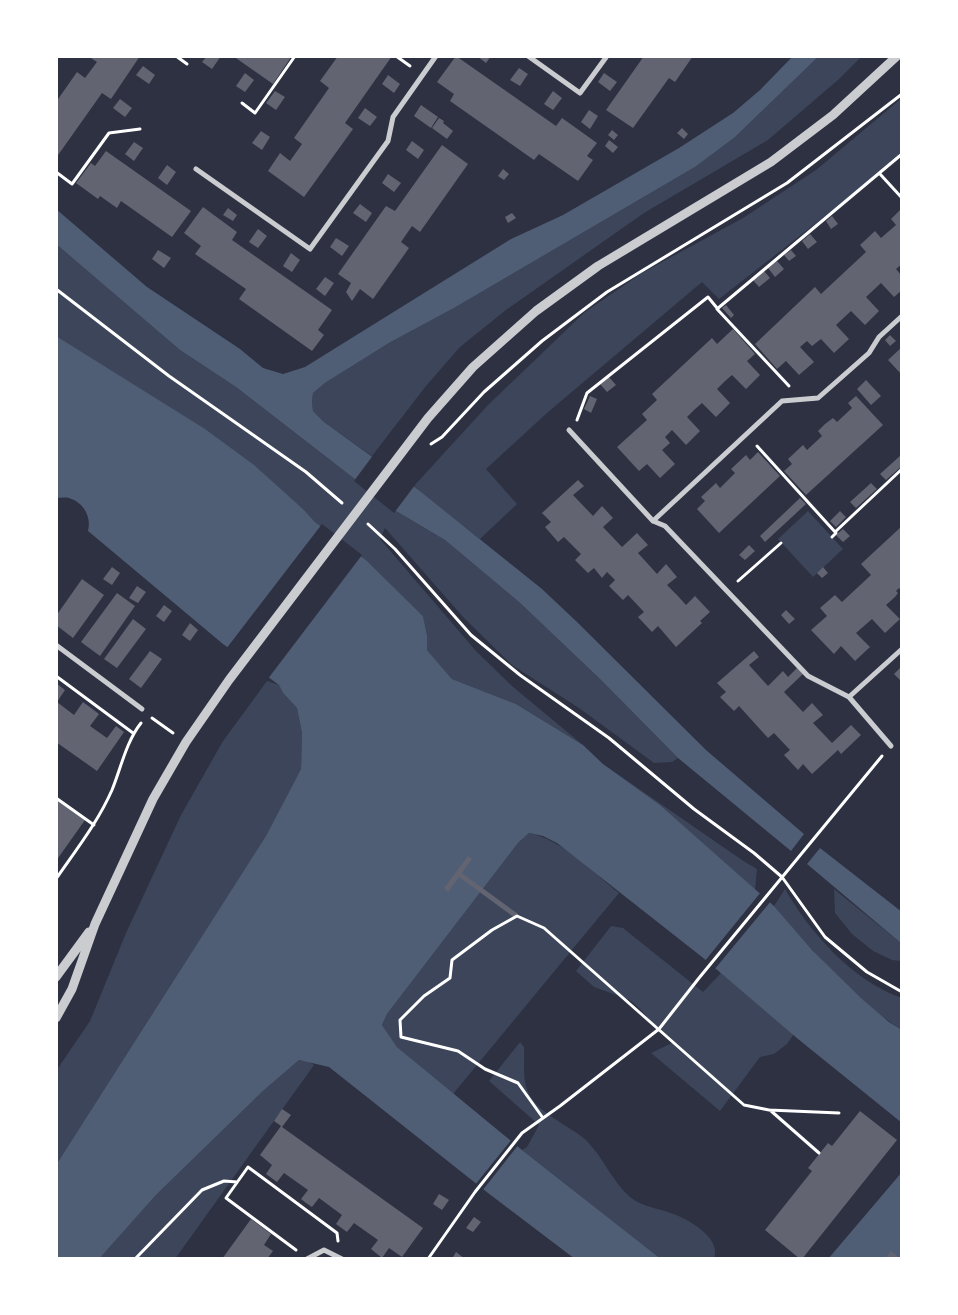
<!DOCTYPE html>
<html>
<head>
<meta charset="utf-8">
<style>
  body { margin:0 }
  #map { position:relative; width:958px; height:1315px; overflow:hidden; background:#2d3142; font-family:Helvetica,sans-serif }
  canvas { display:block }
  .frame { position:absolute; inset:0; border:58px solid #fff; pointer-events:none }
</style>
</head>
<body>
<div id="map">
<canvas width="958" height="1315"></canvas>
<div class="frame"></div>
</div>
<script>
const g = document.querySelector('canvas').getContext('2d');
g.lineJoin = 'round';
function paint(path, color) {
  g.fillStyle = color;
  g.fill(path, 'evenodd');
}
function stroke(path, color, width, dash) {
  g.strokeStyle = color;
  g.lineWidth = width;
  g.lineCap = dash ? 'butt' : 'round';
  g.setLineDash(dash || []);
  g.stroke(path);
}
const green = new Path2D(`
  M819,56H862L838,80L768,140L644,213L506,310L460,347L426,386L372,456L324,422L313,411L312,402L313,393L325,383L389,343L454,308L695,167L734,138Z
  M902,98V156L719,299L702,282L547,413L486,469L517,504L480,539L413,487L488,405L585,312L642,273L743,218L816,170Z
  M56,244L180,350L236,387L396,511L445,540L519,602L600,679L678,758L672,762L654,763L579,708L512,665L463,617L385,528L380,539L476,651L512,686L583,745L516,704L452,679L427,650V635L423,616L366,560L315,522L304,510L56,336Z
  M808,511L843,549L813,577L778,539Z
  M267,681L279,685L283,693L297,708L302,733L301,769L266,837L56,1165V1071L90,1021L126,933L181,815L223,741Z
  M603,764L742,860L757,869L755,890L660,805Z
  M529,833C563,840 592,872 619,893L453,1094L397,1047L382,1025L387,1014L518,843Z
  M785,889C810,933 853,981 902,998V1030C852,998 812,950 774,906Z
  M834,889L902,944V961L892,960L873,951L852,934L835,913Z
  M611,926L623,928L703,992L721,973L794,1034L787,1044L774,1054L760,1057L720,1111L651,1053L674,1042L662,1034L640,1009L630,1000L594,987L576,971Z
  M520,1042L524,1047C525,1061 522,1079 528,1092C536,1112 570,1126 586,1140C603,1157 612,1181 630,1197C644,1208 660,1208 676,1215C691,1221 722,1239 714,1259H661L522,1150L527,1147L539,1125L489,1081Z
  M299,1060L307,1061L314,1065L175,1259H99L156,1195L263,1091Z`);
const water = new Path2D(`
  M793,56H819L734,138L695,167L454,308L389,343L325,383L313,393L312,402L313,411L324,422L421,492L542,589L576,621L706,750L804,834L791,851L678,758L600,679L519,602L445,540L396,511L236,387L180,350L56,244V209L147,287L240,349L263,368L283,374L305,367L511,239L563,215L679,148L733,113L760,90Z
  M56,336L205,429L254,465L304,510L315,522L366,560L423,616L427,635V650L452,679L516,704L583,745L603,764L660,805L774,906L813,951L862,999L889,1022L902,1030V1123L798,1039L702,957L557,843L543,836L529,833L518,843L387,1014L382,1025L397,1047L522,1150L661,1259H575L488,1193L329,1067L299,1060L263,1091L156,1195L99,1259H56V1165L266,836L301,769L302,733L297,708L283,693L279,685L223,644L88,531C92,517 83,502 69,498C65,497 60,498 56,498Z
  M820,848L902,912V944L807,864Z
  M902,1172V1259H828Z`);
const pier = new Path2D(`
  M374,454L415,485L394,513L354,481Z
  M322,524L362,555L267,680L226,649Z
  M761,892L771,901L714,970L704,962Z
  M512,1139L519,1144L482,1191L475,1185Z`);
const building = new Path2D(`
  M88,56H140L111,99L102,93L56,158V102L77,72L85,78L97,62Z
  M207,56H221L212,69L202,62Z
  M233,56H290L291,57L273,84Z
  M338,56H392L345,123L353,129L304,197L268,171L280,153L290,161L302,144L294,138L329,88L320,81Z
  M456,56L556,126L562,118L597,143L587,156L593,160L578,181L539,154L534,160L450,101L454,94L437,82Z
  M477,56H491L486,63Z
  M644,56H693L675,82L669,78L633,128L606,110Z
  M143,66L155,75L149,84L136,75Z
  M519,68L528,74L520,86L510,80Z
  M245,73L254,80L245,92L236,86Z
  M604,73L617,82L610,91L598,82Z
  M388,75L400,84L394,93L382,84Z
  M275,91L285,97L276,110L266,103Z
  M553,91L562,98L553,110L544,104Z
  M120,99L132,108L125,117L113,108Z
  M421,105L438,117L431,128L414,116Z
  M365,108L377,117L370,126L358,118Z
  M589,110L598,116L590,129L581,122Z
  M439,118L444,121L443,123L453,131L447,139L432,128Z
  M682,128L688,134L684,139L677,133Z
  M612,130L618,135L614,140L608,135Z
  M261,131L270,137L262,150L252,143Z
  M609,140L618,147L613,153L605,146Z
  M412,141L424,150L418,159L406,150Z
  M134,142L143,148L134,161L125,154Z
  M442,145L468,164L420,232L412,226L401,242L409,248L373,299L360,289L352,301L346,292L351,283L338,274L386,206L395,211Z
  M106,151L191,211L172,237L121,201L117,208L100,196L98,199L76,183L91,163L95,166Z
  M167,165L176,172L167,185L158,178Z
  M503,169L509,174L504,180L498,176Z
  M388,174L401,183L394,192L382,183Z
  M360,204L372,213L366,222L353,213Z
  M203,207L237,232L232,240L332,310L318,330L324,335L312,351L239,299L246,289L195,254L201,246L184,233Z
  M228,208L237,215L233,221L223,215Z
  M900,210L902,212V264L896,269L902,276V290L894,297L881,283L866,297L879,311L865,325L851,311L836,325L849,339L834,353L821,339L812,346L807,341L800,347L814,362L799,375L786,361L777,369L755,344L815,287L821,294L866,252L860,245L875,231L881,238L896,225L891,219Z
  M512,213L516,218L508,223L505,217Z
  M832,216L838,224L831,229L826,221Z
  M258,229L267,236L258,248L249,242Z
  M810,234L817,242L808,249L802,241Z
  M336,238L349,246L342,256L330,247Z
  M158,250L171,258L164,268L152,259Z
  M791,250L796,256L789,261L784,255Z
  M291,253L300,260L292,272L283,266Z
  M777,261L784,269L775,277L768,268Z
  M764,271L770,278L759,287L753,280Z
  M325,277L334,283L325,296L316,289Z
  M726,305L734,315L731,318L722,308Z
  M733,329L755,354L747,361L760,375L746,389L732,375L724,382L717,389L730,403L716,417L702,403L694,410L687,417L700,431L686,445L672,430L665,437L670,443L662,450L675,464L660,478L647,464L639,471L617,447L647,420L642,414L657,400L652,394L712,338L717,344Z
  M890,335L896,341L890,346L885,340Z
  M902,347V375L888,360Z
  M609,377L616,385L607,392L600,384Z
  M866,380L881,396L871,405L857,389Z
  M590,396L597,399L591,413L584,409Z
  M856,396L883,425L806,495L784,471L792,464L788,459L803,445L807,450L822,436L818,431L825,424L833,418L837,422L852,408L848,403Z
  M758,452L780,476L719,533L697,509L705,501L701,497L716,483L720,488L735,473L731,469L746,455L750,460Z
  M901,455L902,466L886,480L880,474Z
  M578,480L584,486L573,495L593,516L602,506L613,518L603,527L622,547L637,533L648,545L638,553L657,574L666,564L677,577L667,585L677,595L686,605L695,596L710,612L700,621L702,623L676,647L658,626L652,632L638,617L644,612L628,595L623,600L609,586L615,580L607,572L602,578L594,568L588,573L575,560L581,554L564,537L558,542L545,527L551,522L542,513Z
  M871,483L877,489L856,508L850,502Z
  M800,498L806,504L765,542L760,536Z
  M840,511L846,517L836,527L830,521Z
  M902,526V591L899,588L896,591L898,593L895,597L886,605L900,619L885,633L872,619L856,633L870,647L855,661L841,646L834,654L811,630L827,616L820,608L835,595L842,602L871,575L861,564Z
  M843,529L850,536L843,542L836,535Z
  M749,545L755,551L745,560L739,555Z
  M112,567L120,573L112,585L103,579Z
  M823,567L828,573L822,578L817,573Z
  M82,579L104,595L73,638L56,625V616Z
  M137,586L146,592L138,603L129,598Z
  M117,593L135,606L100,656L81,642Z
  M164,605L172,611L164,622L156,616Z
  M786,610L795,619L789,624L781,615Z
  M133,619L146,629L117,668L104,659Z
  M190,623L198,630L190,641L182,635Z
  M150,651L162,659L141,688L129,679Z
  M754,651L759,657L749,665L768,686L783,671L788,677L797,668L803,674L784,692L803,712L812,703L823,715L813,723L832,743L851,725L861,735L841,754L838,750L812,774L803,764L798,770L784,755L790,750L774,733L768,738L739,706L734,711L720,697L726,692L717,683Z
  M902,666V682L894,674Z
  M56,683L65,690L57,702L74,715L83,702L99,714L90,726L107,738L116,726L124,732L97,771L56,742Z
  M56,799L85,820L56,861Z
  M468,856L472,859L462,873L518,914L515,918L459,877L448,892L444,888Z
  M282,1109L291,1115L282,1127L423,1228L402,1257L389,1248L382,1258L371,1249L378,1240L354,1223L347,1232L336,1224L342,1215L319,1198L312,1207L306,1203L301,1199L308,1190L284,1173L277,1182L266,1174L272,1165L260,1155L281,1126L274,1121Z
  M860,1111L897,1140L802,1259H800L765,1230L812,1171L808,1168L828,1143L832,1146Z
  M439,1194L449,1200L442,1210L433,1204Z
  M474,1217L481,1222L473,1232L466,1228Z
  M251,1219L271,1234L264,1245L273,1251L267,1259H222Z
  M891,1251L901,1259H885Z
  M456,1252L465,1259H452Z`);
const path = new Path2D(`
  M176,56L187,64
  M396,56L410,66
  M242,103L255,113L295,56
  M56,172L72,184L109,133L140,129
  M880,174L902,198
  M56,289L169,376L306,472L342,503
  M789,386L717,309L902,154
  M577,420L587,393L708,297L717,308
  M431,444L442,437L484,392L542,341L607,292L787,183L902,94
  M757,446L836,533L832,537
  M368,524L395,549L471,635L520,675L609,738L694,809L754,853L782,877L825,937L867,972L902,992
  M835,532L902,469
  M738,581L781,543
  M56,676L133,733
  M152,718L173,733
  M56,798L94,825
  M56,879C76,850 98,822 112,790C121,768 126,742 141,723
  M770,1110L819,1153
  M543,1118L518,1083L485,1069L458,1051L401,1037L400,1020L424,996L450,978L452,960L492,930L517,916L544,928L744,1105L769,1110L839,1113
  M296,1250L226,1198L248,1167L337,1233L338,1241
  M135,1259L202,1190L224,1181L237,1182
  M428,1259L475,1192L522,1133L560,1106L659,1029L699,978L882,756`);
const minor = new Path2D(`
  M528,56L580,93L607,56
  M196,169L310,249L388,141L393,117L436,56
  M569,430L653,521L665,526L808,676L849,697L891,746
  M653,521L782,401L818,398L869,353L879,337L902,316
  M56,645L142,709
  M849,697L902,649
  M307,1259L324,1250L342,1259`);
const tertiary = new Path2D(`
  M56,977L89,932
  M56,1018L72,989L95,924L153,799L186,742L229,680L428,418L473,367L536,311L598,266L771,162L833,115L897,56`);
paint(green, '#3c4559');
paint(water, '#4f5d75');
paint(pier, '#2d3142');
paint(building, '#626471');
stroke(path, '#fff', 3);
stroke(minor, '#caccd0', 5);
stroke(tertiary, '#caccd0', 9);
</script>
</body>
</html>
